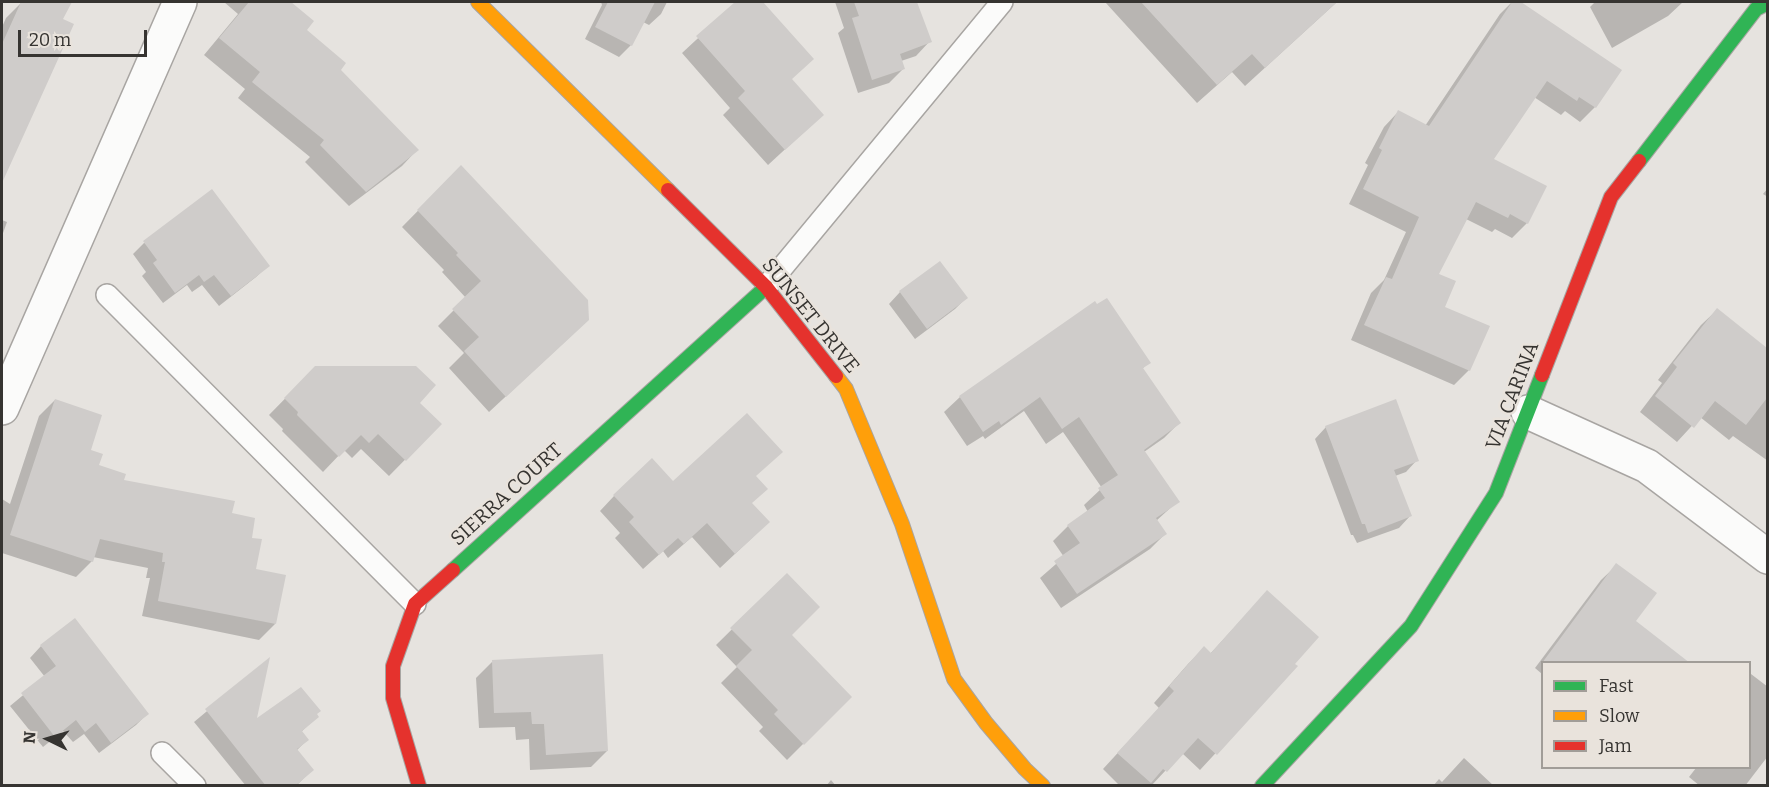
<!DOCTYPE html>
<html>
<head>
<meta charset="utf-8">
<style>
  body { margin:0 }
  #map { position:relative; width:1769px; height:787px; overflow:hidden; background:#e6e3df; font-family:Bitter,serif }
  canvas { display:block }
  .frame { position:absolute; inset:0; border:3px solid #363431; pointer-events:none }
  .legend { position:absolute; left:1541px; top:661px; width:210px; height:108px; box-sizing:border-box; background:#e9e3dc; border:2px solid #a19d98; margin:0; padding:8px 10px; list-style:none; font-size:18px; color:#363431 }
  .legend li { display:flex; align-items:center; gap:12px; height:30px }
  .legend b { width:30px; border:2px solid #a19d98 }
  .north { position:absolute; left:18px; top:709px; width:60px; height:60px; -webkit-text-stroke:4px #e9e3dc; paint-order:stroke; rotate:275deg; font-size:16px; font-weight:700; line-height:24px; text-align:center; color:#363431 }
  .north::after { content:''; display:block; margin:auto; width:21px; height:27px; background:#363431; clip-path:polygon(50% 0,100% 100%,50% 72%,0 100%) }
  .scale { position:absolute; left:18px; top:30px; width:129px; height:27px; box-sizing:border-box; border:3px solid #363431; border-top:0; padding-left:8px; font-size:18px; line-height:21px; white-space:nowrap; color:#363431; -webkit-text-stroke:4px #e9e3dc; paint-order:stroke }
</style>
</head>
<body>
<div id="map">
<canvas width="1769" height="787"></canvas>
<div class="frame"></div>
<ul class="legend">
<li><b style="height:8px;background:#30b455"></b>Fast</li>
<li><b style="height:8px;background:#ff9f0a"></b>Slow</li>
<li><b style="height:8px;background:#e5322d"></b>Jam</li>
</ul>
<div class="north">N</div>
<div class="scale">20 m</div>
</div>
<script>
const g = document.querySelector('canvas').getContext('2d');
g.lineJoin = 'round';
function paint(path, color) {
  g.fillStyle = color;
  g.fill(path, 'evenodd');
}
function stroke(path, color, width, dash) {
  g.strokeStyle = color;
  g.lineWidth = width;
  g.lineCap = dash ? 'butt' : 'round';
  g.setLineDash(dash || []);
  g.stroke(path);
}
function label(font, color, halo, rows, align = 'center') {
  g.font = font + ' Bitter,serif';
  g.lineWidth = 5;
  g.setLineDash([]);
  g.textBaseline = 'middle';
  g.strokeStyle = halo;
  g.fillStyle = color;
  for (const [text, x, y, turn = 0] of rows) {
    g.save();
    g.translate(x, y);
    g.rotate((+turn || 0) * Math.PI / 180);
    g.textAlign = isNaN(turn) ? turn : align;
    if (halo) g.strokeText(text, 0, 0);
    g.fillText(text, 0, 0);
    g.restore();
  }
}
const shadow = new Path2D(`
  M22,2L72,25L2,180V27L6,18Z
  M224,2H288L312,21L305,31L339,70L417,150L402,166L349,206L305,162L310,157L238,98L245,89L204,55L238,14Z
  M601,2H667L661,14L649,25L643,22L631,45L619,57L585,39L602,5Z
  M737,2H761L812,58L790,79L806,130L768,165L723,115L730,108L682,53Z
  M835,2H916L930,41L916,56L901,61L903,69L889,83L858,93L838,33L844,28Z
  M1105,2H1337L1245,86L1232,72L1197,103Z
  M1512,2H1518L1620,70L1595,107L1580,122L1565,111L1561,115L1534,97L1492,160L1527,223L1512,238L1495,229L1492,232L1466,219L1437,275L1443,307L1469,370L1454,385L1351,340L1371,293L1384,280L1406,232L1349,204L1368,165L1365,163L1384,127L1398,112L1425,126L1500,14Z
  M1595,2H1683L1668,16L1612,48L1590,7Z
  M461,167L571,336L489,412L449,368L464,353L438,326L466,298L442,272L444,270L402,227Z
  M1768,188V197L1763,194Z
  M2,220L7,222L2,236Z
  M144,243L268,266L256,277L219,306L202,285L192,292L187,285L163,303L142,276L146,272L133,254Z
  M900,292L966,298L955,309L915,339L889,304Z
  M1717,310L1768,350V461L1733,436L1729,440L1700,417L1677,442L1640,412L1662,383L1658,380L1701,325Z
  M1149,362L1142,369L1179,423L1164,438L1144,452L1178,501L1156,521L1165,534L1150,549L1061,608L1040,578L1064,557L1053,541L1068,526L1088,512L1084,505L1102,488L1063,432L1046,444L1024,411L985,439L983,436L967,446L944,412L960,397Z
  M315,368L418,403L440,424L389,476L361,449L352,458L344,450L323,472L282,431L283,429L269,415Z
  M55,400L97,466L122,482L231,514L250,539L254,570L275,624L259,640L142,616L150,578H146L148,568L93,557L92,561L76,577L2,553V499L10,504L39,416Z
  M1326,427L1417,460L1406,472L1395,476L1410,516L1399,528L1357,543L1353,535H1351L1315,439Z
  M754,477L751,504L753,537L720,568L692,537L668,558L663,551L643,569L615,538L620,533L600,511L614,496L673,483Z
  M1617,565L1634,622L1542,662V674L1535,668L1601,580Z
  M787,575L790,635L850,697L787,760L759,731L763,727L721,683L737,667L716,645Z
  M1252,608L1296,666L1200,770L1182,753L1151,786H1120L1103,769L1159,708L1154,703L1188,664L1204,648L1210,654Z
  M41,646L147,714L136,725L99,753L84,734L73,742L63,731L43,747L10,706L45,677L30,658Z
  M267,661L255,721L315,715L317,717L301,732L307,740L296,751L312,770L296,786H246L194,722Z
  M492,662L607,751L591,767L530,770L529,739L516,740L515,727L479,728L476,678Z
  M1751,674L1768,687V756L1745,786H1700L1689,777L1696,768H1750V676Z
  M1464,758L1494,786H1433L1439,779L1442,782Z
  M831,780L836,786H826Z`);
const building = new Path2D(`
  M21,2H72L63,19L74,24L2,183V44Z
  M249,2H291L314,21L307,30L346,63L341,70L419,150L366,192L320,145L324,140L252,82L260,72L219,38Z
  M608,2H655L632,46L595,27Z
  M735,2H763L814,59L792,79L824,115L785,150L738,98L745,91L696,36Z
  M854,2H917L932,42L900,54L905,69L872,80L852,18L859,16Z
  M1141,2H1337L1265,68L1252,54L1217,85Z
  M1512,2H1521L1622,70L1596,108L1579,97L1577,101L1547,81L1494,159L1547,186L1528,224L1510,214L1508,218L1476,202L1439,274L1456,281L1445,307L1490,326L1470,371L1364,325L1386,277L1392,279L1419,217L1363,189L1382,150L1379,148L1398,110L1429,126Z
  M461,165L588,300L589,320L506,397L464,351L479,337L452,309L481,281L456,255L458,253L417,210Z
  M212,189L270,266L231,296L214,275L204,282L199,275L175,293L153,263L157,260L143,241Z
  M940,261L968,298L927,329L899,291Z
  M1107,298L1151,363L1143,368L1181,423L1144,450L1180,502L1156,518L1167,534L1077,594L1054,561L1080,543L1067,525L1105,498L1098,488L1118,475L1079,417L1062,429L1040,397L1001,425L999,421L983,432L959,396L1095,301L1097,304Z
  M1717,308L1767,348V398L1746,425L1715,401L1694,428L1655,396L1677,367L1673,363Z
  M315,366H416L436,385L420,403L442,424L406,461L378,434L369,443L361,435L339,457L297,415L298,412L284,398Z
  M55,399L102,415L91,450L103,454L99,465L126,474L124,480L235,501L232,513L255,518L252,538L262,539L256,569L286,575L276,624L158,601L165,562H162L163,553L100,539L93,562L10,535Z
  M1396,399L1419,461L1394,470L1412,516L1368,533L1365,524H1362L1325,426Z
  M747,413L783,452L756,476L768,489L752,503L770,522L735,554L707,523L684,544L678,538L659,555L629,522L634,517L613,495L652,458L673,481Z
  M1616,563L1657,593L1636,621L1690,663H1542Z
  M787,573L820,607L792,635L852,697L804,745L774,714L778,710L736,666L752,650L730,628Z
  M1267,590L1319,637L1295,664L1298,666L1217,755L1198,738L1167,772L1163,769L1151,783L1117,753L1174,691L1169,686L1204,646L1211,653Z
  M75,618L149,714L111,743L96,723L85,732L76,720L55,737L21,693L56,666L40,645Z
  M603,654L608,751L546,755L544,724H532L531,712L494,713L492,660Z
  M270,657L257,718L301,687L321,711L317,714L319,717L302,731L309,740L297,749L314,770L295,786H266L205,709Z`);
const lane = new Path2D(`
  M766,287L1002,2
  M107,295L415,604
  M162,753L195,786`);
const street = new Path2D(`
  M2,408L180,2
  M1528,412L1647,466L1768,557`);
const fast = new Path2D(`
  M1639,161L1756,9L1768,3
  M453,570L766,287
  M1262,786L1411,626L1496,493L1542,375`);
const slow = new Path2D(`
  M478,2L668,190
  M836,376L846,389L902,524L954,679L986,723L1025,769L1043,786`);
const jam = new Path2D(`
  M668,190L766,287L836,376
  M1542,375L1611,197L1639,161
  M419,786L393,698V666L415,604L453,570`);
const streetNames = [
  ["SUNSET DRIVE",810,316,51],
  ["VIA CARINA",1513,396,-69],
  ["SIERRA COURT",507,495,-42]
];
paint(shadow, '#0003');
paint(building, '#cfccca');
stroke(lane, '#a8a5a2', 24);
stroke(street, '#a8a5a2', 36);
stroke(fast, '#a8a5a2', 16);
stroke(slow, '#a8a5a2', 16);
stroke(jam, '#a8a5a2', 16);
stroke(lane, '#fbfbfa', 21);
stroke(street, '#fbfbfa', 33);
stroke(fast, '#30b455', 14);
stroke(slow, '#ff9f0a', 14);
stroke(jam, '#e5322d', 14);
label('20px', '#363431', '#e9e3dc', streetNames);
</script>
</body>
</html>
